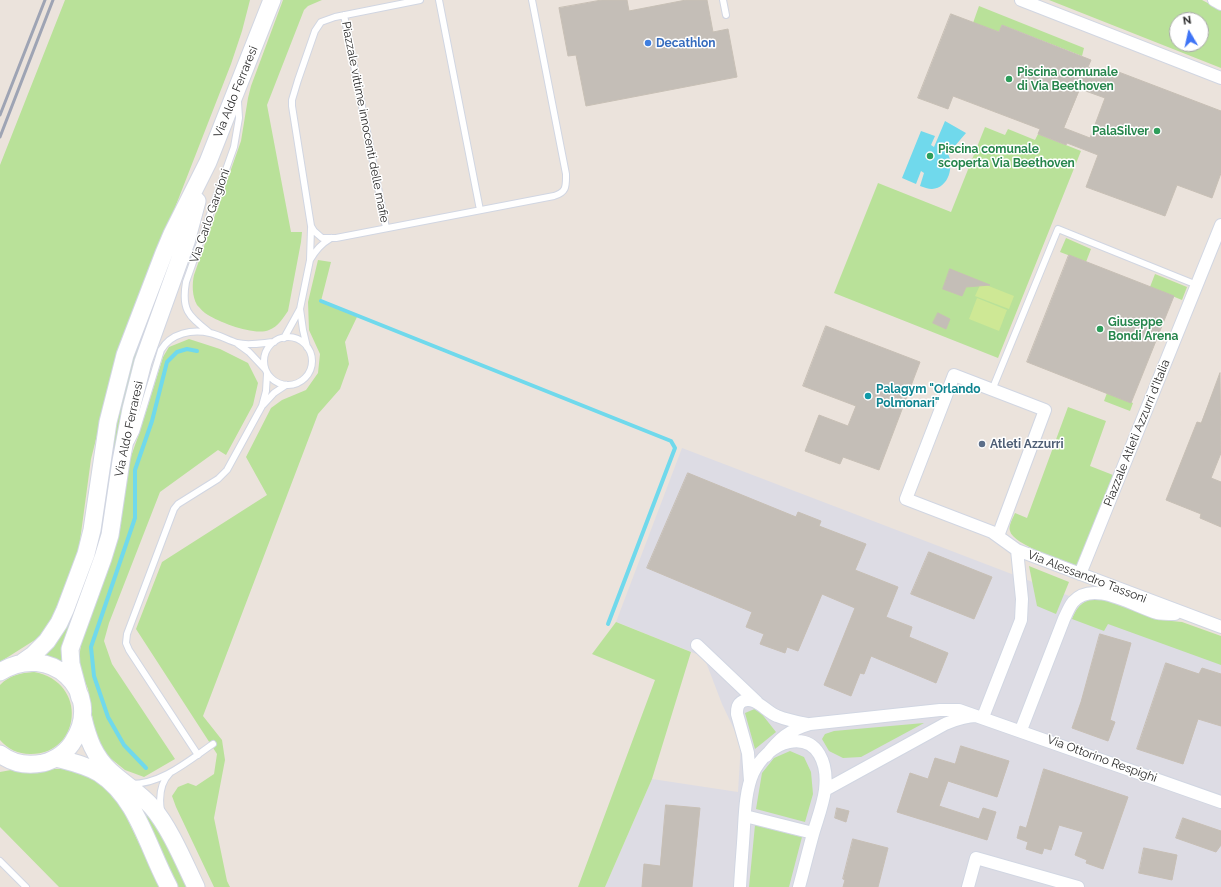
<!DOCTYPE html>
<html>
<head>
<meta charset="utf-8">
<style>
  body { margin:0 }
  #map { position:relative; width:1221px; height:887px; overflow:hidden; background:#ebe3dc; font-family:Raleway,sans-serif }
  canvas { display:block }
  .north { position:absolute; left:1169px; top:12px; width:40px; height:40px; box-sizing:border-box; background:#fff; border:1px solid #aaa; border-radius:50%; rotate:351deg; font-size:11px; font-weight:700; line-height:16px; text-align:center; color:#2a2a2a }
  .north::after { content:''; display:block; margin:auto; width:14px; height:18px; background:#3e74f6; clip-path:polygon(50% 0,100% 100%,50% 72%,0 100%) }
</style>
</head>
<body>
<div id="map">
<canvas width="1221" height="887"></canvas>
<div class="north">N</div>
</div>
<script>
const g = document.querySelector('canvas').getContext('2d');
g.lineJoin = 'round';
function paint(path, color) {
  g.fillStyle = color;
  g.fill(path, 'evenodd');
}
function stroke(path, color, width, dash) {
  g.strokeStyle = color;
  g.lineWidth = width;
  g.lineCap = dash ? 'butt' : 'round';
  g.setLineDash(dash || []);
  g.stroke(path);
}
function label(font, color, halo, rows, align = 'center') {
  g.font = font + ' Raleway,sans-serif';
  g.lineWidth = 3;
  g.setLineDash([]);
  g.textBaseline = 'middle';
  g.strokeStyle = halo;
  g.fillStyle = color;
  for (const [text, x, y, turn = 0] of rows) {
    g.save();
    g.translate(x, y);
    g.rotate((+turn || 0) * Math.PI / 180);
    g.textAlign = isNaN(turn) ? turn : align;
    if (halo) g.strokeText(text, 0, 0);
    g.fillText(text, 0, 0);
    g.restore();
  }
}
const industrial = new Path2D(`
  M682,448L1221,654V887H605L652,779L738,792L741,744L722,704L704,657L616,622Z`);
const green = new Path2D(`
  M65,0H250L242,31L231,64L146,282L121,340L91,459L79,548L65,588L54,615L38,638L0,662V165Z
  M283,0H322L308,6L304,10L267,105L291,232H302L301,242L288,311C283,318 278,327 269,330C255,336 221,323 208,315C204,313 200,308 197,305C192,296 192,284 194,275L241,141L248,98L251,86Z
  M1049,0H1202L1221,10V68ZM1177,20H1201V44H1177Z
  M979,6L1084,48L1082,56L1002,25L999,32L973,23Z
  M985,127L1005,135L1008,129L1035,140L1038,134L1081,151L998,358L834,293L878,183L951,212Z
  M1066,238L1091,249L1086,262L1060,252Z
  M174,239L180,241L107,521L63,647L62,662L43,654L50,646L110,444L131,359Z
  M318,260L331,262L321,301L357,317L345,342L349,364L340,389L318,414L203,716L222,740L225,760L214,818L227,881L230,887H214L176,807L172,796L178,787L188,783L196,786L214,774L217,754L136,629L162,562L267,495L246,457L271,408L282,400L306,390L318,373L320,354L309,330L308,302Z
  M1155,274L1187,287L1182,300L1150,287Z
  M189,339L220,349L248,363L258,383L253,405L226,455L218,450L160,492L109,623L104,641L112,664L175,759L144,777L125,770L104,753L94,728L88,689L78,665L82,638L120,529L129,462L139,434L163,357L169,347Z
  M1107,393L1133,403L1130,411L1104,401Z
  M1068,407L1106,421L1090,466L1113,475L1078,566C1065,561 1013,545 1010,531C1008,526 1013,518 1015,513L1027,518Z
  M1029,566L1069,582L1056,614L1037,606Z
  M1097,597L1161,620L1182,622L1221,636V665L1108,624L1104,631L1072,619C1078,605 1082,602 1097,597Z
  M616,622L691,652L652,779L605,887H578L655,680L592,654Z
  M34,672C89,682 81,755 30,754C18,754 8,749 0,740V685C10,675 20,673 34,672Z
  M757,708L776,732L755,749L745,713Z
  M924,723L861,757L843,758L829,751L822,739L825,734L834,731Z
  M790,751L804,757L811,772L813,794L805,822L756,809L762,773L774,758Z
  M54,769H70L98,780L122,808L160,887H59L0,827V772L11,770L35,772Z
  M149,813L189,887H177L165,863L145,817Z
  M755,825L802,837L789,887H749Z`);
const pitch = new Path2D(`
  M981,283L1014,296L1009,309L975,296Z
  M977,298L1007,310L999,331L969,319Z`);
const water = new Path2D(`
  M945,121L966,133L948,154C954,166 949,188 932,189C928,189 924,187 920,186L924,173L921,171L916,184L902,178L921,131L935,136L931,145L934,147Z`);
const stream = new Path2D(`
  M321,301L671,441L675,448L608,624
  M146,768L124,745L108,717L94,676L91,647L135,518V470L152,421L167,362L177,352L187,349L197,351`);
const building = new Path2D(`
  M602,0H627L629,11L686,0H707L713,32L728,29L737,77L586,106L576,55L568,56L559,8Z
  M951,14L999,32L1002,25L1091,60L1088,67L1113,77L1116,71L1221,111V173L1212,198L1177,185L1165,216L1086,187L1098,155L1067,143L1066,145L1038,134L1040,129L953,96L948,109L918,98ZM1080,89L1105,98L1090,138L1064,128Z
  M1069,255L1174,296L1131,403L1027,362Z
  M950,269L990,285L966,287L962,296L943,289Z
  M938,313L950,319L946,329L933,323Z
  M826,326L920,362L879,470L843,457L840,464L805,451L819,415L848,426L856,406L803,386Z
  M1220,373L1221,453L1211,478L1221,482V527L1200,518L1201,514L1166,500L1197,422L1201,423Z
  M688,473L796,517L798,512L821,521L819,526L866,544L855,570L898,587L886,617L912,627L909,637L948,653L936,683L871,656L864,674L860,673L851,696L824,685L855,608L822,594L798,651L787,647L785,653L760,644L764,634L746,627L752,612L647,568Z
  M929,552L992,577L974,619L911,594Z
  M1100,634L1131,643L1110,720L1115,722L1108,741L1072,728L1081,702Z
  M1166,663L1199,674L1202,668L1221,674V726L1198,719L1183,764L1137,749Z
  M961,746L1009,761L997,797L948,781L939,806L979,819L983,808L996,812L987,840L897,812L910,773L928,779L935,758L955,764Z
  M1044,769L1128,797L1103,869L1086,863L1087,860L1075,855L1083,832L1059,825L1051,850L1044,848L1042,854L1026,849L1028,842L1017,838L1020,826L1026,828Z
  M666,805L700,808L692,887H642L644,864L660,866Z
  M837,808L849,811L846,822L835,818Z
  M1183,818L1221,831V845L1216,852L1176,838Z
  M853,839L888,848L878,887H843L845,880L843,879Z
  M1144,848L1177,855L1172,880L1139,873Z`);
const service = new Path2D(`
  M420,0L335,17L321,22L315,31L298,80L292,100V106L311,226L314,231L322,238H336L554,196C567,192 566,186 566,174L532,0
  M439,0L480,210
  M723,0L726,15
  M344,15L386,228
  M311,228L310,260C316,250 321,244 331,238
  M300,309L303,330L307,347
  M210,333C189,316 181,311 186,282L234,147L239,118L238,102
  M264 361a24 24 0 1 1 48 0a24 24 0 1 1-48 0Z
  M284,338L300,309L310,260
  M238,344L249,352L265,369
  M992,390L1058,229L1197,285
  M263,405L274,393L286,385
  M131,442L136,432L161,350C171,333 192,329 210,333C219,335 228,340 237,343C249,346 262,343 274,342
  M198,755L129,650L126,643L127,634L174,509L178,504L218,479L227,470L262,406L266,391L267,374
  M131,784C162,784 188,761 213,744
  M161,811C159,798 160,783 170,773
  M0,861L26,887`);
const minor = new Path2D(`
  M1021,0L1221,78
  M1214,0L1221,4
  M998,536L1045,410L954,375L906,499L992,532L1017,550L1221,627
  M1080,574L1221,225
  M697,645L757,702
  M983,717L1021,620L1022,599L1017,550
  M1021,730L1064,619C1067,613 1069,607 1073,602C1093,579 1133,606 1157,613C1162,614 1169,614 1175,614
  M766,756C779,739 789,730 810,724L940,710H959L1221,802
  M750,781L748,753L737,714C737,709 737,704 743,701C756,696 766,712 777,716C787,720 797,722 807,724
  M825,790L945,724C955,720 964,716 976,716
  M745,816L813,833
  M740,887C741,867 743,847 744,827C745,809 746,789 753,773C760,759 773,745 789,742C819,736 828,765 825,790C823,805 817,820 813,834C808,852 804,869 799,887
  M968,887L976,858L1078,887`);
const secondary = new Path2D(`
  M23,662L33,655L47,641L59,623L65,610L86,554L92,530L108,422L125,355L164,253L172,234L208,162L272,0
  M0,672C50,641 104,691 74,740C68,751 56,760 43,763C28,766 13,764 0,754
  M80,698L71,664L70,649L103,558L110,535L121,461L131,409L143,362L186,242L197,201
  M83,718C88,739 94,756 110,771C124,784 140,793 152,807C170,828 184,862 196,887
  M56,758C71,762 86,765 99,773C138,798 148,849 169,887`);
const rail = new Path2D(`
  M0,115L45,0
  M0,137L53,0`);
const markers = [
  [648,43,4,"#3f7fe0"],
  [1009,79,4,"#2e9e5b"],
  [1157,131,4,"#2e9e5b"],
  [930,156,4,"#2e9e5b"],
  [1100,329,4,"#2e9e5b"],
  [868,396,4,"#0f9aa8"],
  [982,444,4,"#5c6f8a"]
];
const shopNames = [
  ["Decathlon",656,43]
];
const leisureNames = [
  ["Piscina comunale",1017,72],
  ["di Via Beethoven",1017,86],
  ["PalaSilver",1149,131,"right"],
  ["Piscina comunale",938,149],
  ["scoperta Via Beethoven",938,163],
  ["Giuseppe",1108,322],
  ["Bondi Arena",1108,336]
];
const streetNames = [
  ["Via Aldo Ferraresi",236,92,-68],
  ["Piazzale vittime innocenti delle mafie",365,122,79],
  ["Via Carlo Gargioni",210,216,-71],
  ["Via Aldo Ferraresi",129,429,-78],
  ["Piazzale Atleti Azzurri d'Italia",1137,433,-68],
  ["Via Alessandro Tassoni",1087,577,21],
  ["Via Ottorino Respighi",1102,759,20]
];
const cultureNames = [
  ["Palagym \"Orlando",876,389],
  ["Polmonari\"",876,403]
];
const serviceNames = [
  ["Atleti Azzurri",990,444]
];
paint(industrial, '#dddce4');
paint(green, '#b9e199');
paint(pitch, '#cee895');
paint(water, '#70d9ec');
stroke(stream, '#70d9ec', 4);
paint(building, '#c4beb7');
stroke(building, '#c7bfb5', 1);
stroke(service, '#d1d6e2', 8);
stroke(minor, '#d1d6e2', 14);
stroke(secondary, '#d1d6e2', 19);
stroke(service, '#fff', 6);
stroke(minor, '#fff', 12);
stroke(secondary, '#fff', 17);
stroke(rail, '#9ea4b4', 3);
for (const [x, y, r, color] of markers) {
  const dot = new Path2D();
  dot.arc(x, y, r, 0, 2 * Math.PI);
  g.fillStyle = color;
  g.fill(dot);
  stroke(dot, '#fff', 1.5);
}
label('bold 12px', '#366cbe', '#fff', shopNames, 'left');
label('bold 12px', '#27864d', '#fff', leisureNames, 'left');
label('12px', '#2a2a2a', '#fff', streetNames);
label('bold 12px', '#0d838f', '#fff', cultureNames, 'left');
label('bold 12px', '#4e5e75', '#fff', serviceNames, 'left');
</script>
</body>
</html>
